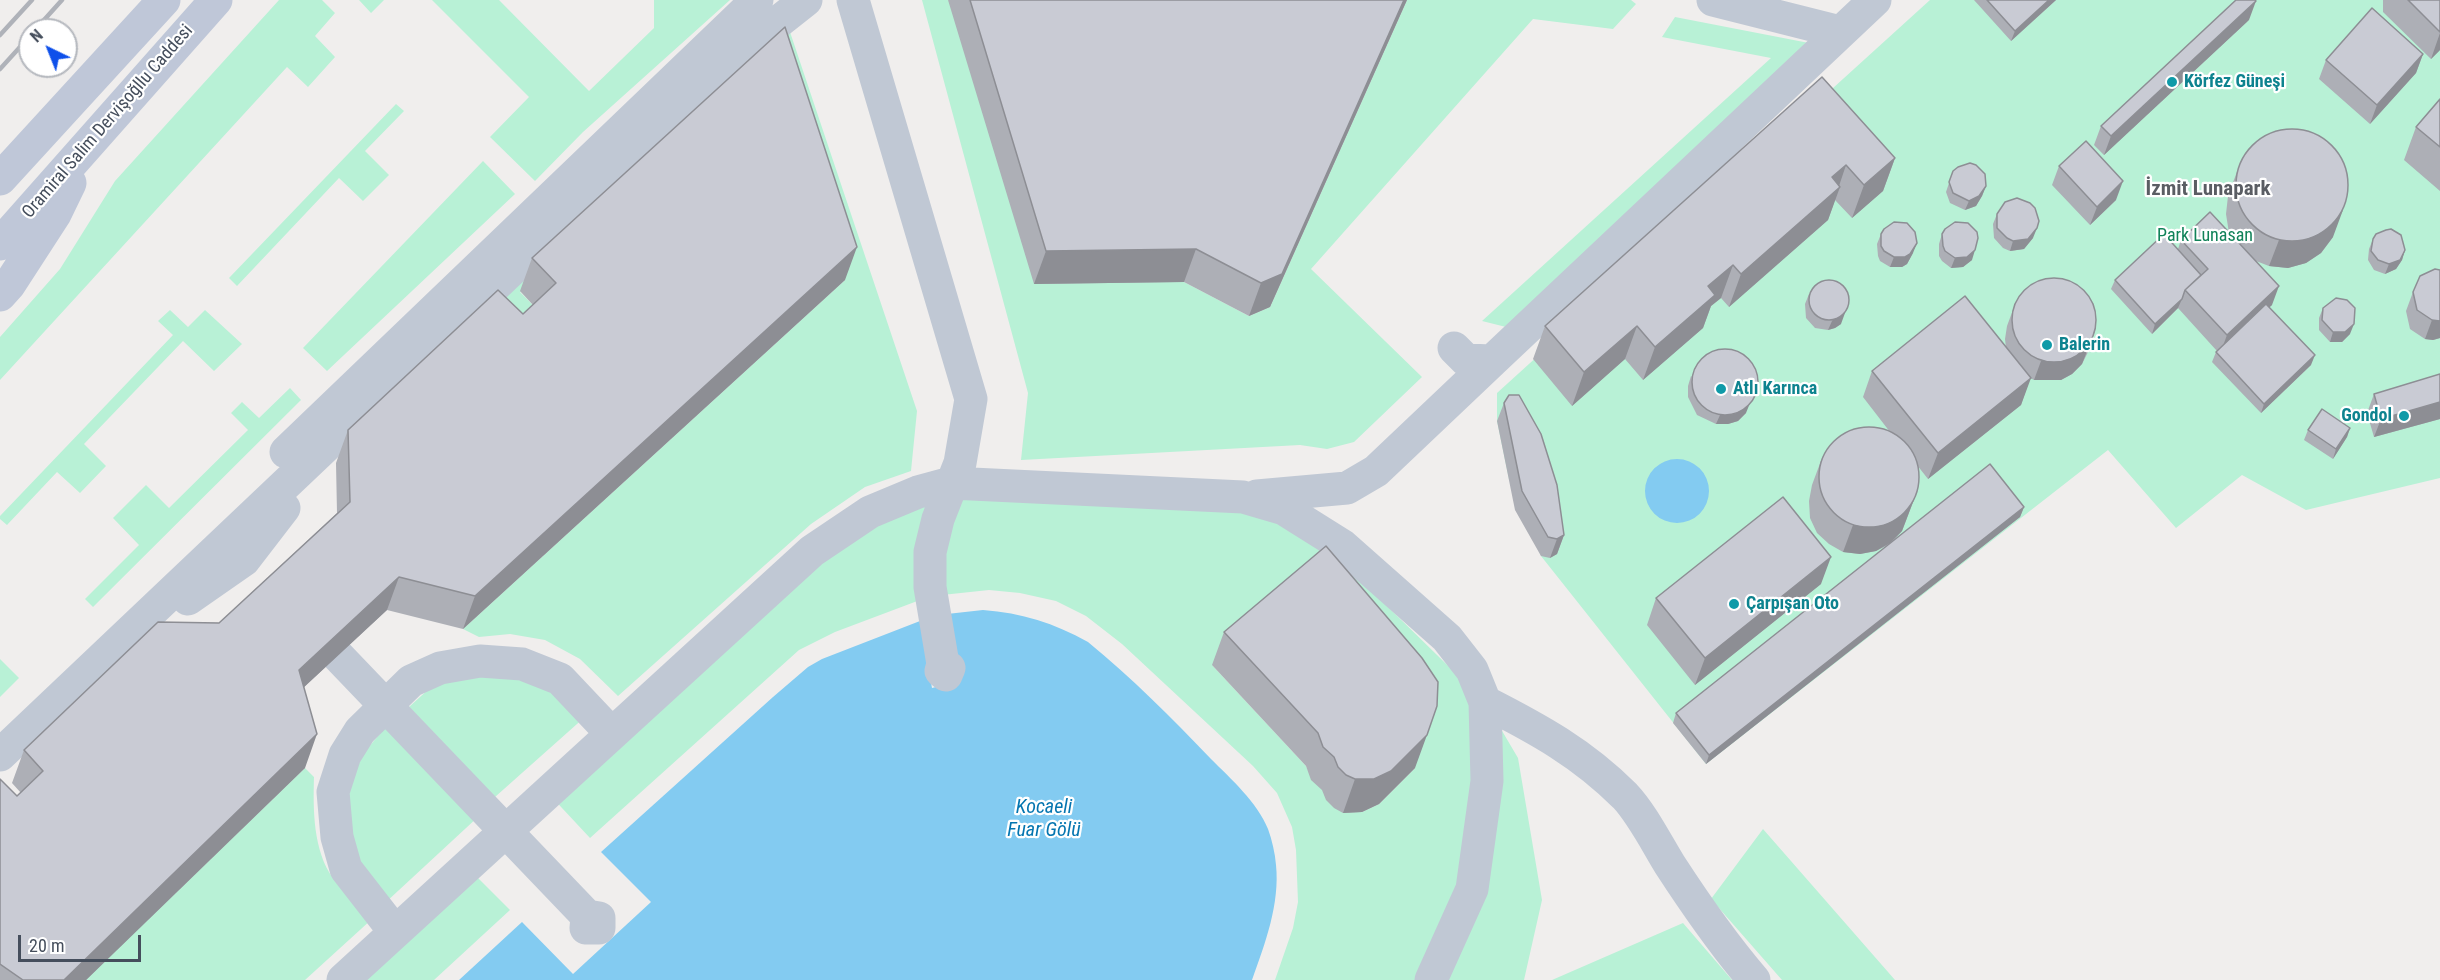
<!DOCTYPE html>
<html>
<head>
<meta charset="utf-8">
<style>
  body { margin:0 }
  #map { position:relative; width:2440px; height:980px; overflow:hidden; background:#f0eeed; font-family:"Roboto Condensed",sans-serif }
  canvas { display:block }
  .north { position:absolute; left:18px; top:18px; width:60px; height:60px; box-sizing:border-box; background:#fff; border:2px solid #b5b8be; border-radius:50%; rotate:317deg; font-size:16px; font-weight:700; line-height:24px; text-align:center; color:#454e5c }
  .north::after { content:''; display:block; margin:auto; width:21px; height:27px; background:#0e50ea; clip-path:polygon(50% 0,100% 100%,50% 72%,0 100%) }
  .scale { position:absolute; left:18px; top:935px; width:123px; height:27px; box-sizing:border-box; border:3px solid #454e5c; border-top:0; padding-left:8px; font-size:18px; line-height:21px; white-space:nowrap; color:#454e5c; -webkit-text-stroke:4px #fff; paint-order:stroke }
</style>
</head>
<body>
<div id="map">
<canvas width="2440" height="980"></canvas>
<div class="north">N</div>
<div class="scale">20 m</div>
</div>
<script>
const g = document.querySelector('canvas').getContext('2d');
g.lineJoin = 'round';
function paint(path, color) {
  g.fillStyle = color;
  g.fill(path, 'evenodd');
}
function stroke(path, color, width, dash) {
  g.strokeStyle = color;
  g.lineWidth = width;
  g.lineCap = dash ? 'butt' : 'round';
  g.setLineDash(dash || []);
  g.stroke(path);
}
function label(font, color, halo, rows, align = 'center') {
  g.font = font + ' "Roboto Condensed",sans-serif';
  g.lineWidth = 4.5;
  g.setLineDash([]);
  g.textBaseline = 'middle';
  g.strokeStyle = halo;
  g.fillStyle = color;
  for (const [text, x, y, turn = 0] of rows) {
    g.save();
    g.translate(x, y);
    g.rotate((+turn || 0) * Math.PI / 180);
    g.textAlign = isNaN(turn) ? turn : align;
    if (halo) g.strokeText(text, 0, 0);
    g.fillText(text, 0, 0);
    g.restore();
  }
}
const green = new Path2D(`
  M279,0H322L335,13L315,36L335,57L308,87L287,67L0,380V337L60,269L115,181Z
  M359,0H384L371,13Z
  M432,0H499L589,91L654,28V0H730L583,132L535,181L490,137L529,97Z
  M922,0H948L1184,282L1249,316L1270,307L1407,0H1631L1636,4L1613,29L1533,19L1311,269L1422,377L1354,442L1327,449L1300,445L1021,460L1028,393Z
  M1930,0H2440V478L2306,510L2242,475L2176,528L2108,450L1706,764L1541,556L1509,479L1497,421V393Z
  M1675,17L1809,43L1506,327L1482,321L1771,58L1662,37Z
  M787,23L917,411L911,471L865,487L811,524L618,696L580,659L545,640L510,634L479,637L463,629L845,280L520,292L544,316L351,431Z
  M396,104L404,111L365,151L389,175L363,201L339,178L237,286L229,278Z
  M483,161L515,194L327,371L303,348Z
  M170,310L188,327L205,310L242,344L214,371L183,341L84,444L106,466L80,493L57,472L7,525L0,519V516L173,335L158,321Z
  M290,388L301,400L93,607L85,599L139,545L113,518L146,485L169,508L248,430L231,413L242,402L259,418Z
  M947,494L1236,510L1278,520L1338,558L1485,702L1518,758L1542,900L1524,980H1275L1293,928L1298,902L1296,850L1292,827L1277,793L1253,766L1122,644L1086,616L1056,601L1020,593L989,590L942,595L920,600L835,632L799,650L590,838L548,793L812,551ZM1212,665L1415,768L1379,804L1362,812C1339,799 1317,792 1306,766Z
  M0,659L19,678L0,697Z
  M530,674L586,716L495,797L409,707L431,687L464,677Z
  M389,723L479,816L385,903L353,864L345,833L351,777L367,749Z
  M305,768L314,777C313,809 313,851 333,878C344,892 359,906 372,919L305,980H85Z
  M1763,829L1895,980H1782L1711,899Z
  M467,867L510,910L434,980H343Z
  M1683,923L1732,980H1552Z`);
const water = new Path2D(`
  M1645 491a32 32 0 1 1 64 0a32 32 0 1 1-64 0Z
  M983,610C1022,613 1054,623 1088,642C1132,678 1172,718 1211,759C1231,779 1257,802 1268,829C1272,840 1275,853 1276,865C1280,904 1265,944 1252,980H459L522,922L573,974L651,902L601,852L773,697L808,667L822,659L920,621L932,688L959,681L947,614Z`);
const street = new Path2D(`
  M853,0L971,399L960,463L938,519L930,552V587L943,664L941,671L946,675L949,668L943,664
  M1713,0L1840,32
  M1454,348L1466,360L1492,361L1875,0
  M286,452L757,0
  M1257,496L1347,488L1376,471L1492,361
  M188,599L244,560L284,508
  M338,656L587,916L586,928H599V918L587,916
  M1485,702C1538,729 1582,753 1625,796C1642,814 1657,844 1670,865C1696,905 1723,944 1754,980
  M0,755L561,223L768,30L806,0
  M395,932L346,869L337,837L333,792L345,755L360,731L411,681L440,668L480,661L522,664L560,679L612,734
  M343,980L812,551L870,512L918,492L951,483L1243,497L1284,509L1343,546L1447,638L1472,670L1485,702L1487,781L1472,889L1431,980`);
const secondary = new Path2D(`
  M0,179L164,0
  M0,244L216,0
  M0,295L9,285L55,214L70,183`);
const rail = new Path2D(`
  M35,30L62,0
  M0,35L32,0
  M0,69L30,36`);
const wall = new Path2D(`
  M948,0H1407L1270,307L1249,316L1184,282L1034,284Z
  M1974,0H2056L2011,41Z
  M2383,0H2440V50L2431,59L2383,12Z
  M2249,20L2104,155L2094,145L2101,126Z
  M2423,54L2416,73L2370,124L2319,79L2326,60Z
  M1822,77L1895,158L1883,191L1852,218L1835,200L1828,220L1729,307L1721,298L1711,306L1703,328L1643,380L1625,359L1572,406L1533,359L1545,326Z
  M2440,99V191L2404,160L2416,127Z
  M2059,166L2116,200L2090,225L2052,185Z
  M2238,169L2333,237L2321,253L2306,263L2288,268L2269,266L2256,261L2272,305L2269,307L2311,365L2261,413L2212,362L2216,352L2217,351L2178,308L2152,334L2111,289L2115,280L2178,249L2181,240L2229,233L2226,214L2228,196Z
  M1953,171L1986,186L1982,196L1976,206L1965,210L1950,203L1946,192Z
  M1997,214L2033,238L2024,249L2010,251L2003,248L1994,238L1993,224Z
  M1881,234L1913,253L1907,264L1902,267H1890L1880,261L1878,256L1877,244Z
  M1942,234L1972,260L1963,267L1951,268L1942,261L1939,256V244Z
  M2373,239L2405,250L2402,260L2396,269L2385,274L2374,270L2368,260L2369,249Z
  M532,258L845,280L463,629L387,610L304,687L305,768L86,980H0V779L17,796L21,793L12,783L24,750L219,623L337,513L336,463L348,430L523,314L533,305L520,291Z
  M2440,270V338L2433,340L2425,339L2410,329L2406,311L2413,292Z
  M1809,294L1841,324L1835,328L1828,330L1815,328L1806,318L1805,304Z
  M2014,307L2089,350L2082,364L2072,374L2061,380H2034L2030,378L2021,405L1928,479L1917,465L1918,489L1902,531L1892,542L2024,507L2020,517L1706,764L1673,723L1676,713L1888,545L1876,551L1860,554L1843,552L1829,544L1817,533L1810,518L1809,501L1812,485L1822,458L1890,432L1863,397L1872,371L2006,348L2005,339L2007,326Z
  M2323,308L2350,334L2342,342H2330L2319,330V318Z
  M2440,374V419L2374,437L2367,413L2374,394Z
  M1691,376L1746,413L1738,421L1728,424H1716L1697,415L1688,397V386Z
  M1504,403L1564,535L1557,554L1550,558L1541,556L1515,510L1497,421Z
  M2350,428L2347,437L2333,459L2304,440L2308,430Z
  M1821,584L1695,685L1647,625L1656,598Z
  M1224,632L1415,768L1379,804L1362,812L1343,813L1334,808L1326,800L1322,790L1311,780L1306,766L1212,665Z`);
const shadedWall = new Path2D(`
  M1404,0H1407L1270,307L1249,316L1261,283Z
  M2049,0H2056L2011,41L2015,31Z
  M2256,1L2249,20L2104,155L2111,136Z
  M2440,33V50L2431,59Z
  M2423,54L2416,73L2370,124L2377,105Z
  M1895,158L1883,191L1852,218L1864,185Z
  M1846,165L1838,189L1840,187L1828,220L1729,307L1741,274L1832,177Z
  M2123,181L2116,200L2090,225L2097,207Z
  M1986,186L1982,196L1976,206L1965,210L1969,201Z
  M2343,210L2333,237L2321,253L2306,263L2288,268L2269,266L2279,240Z
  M2037,228L2033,238L2024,249L2010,251L2013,241Z
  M1917,243L1913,253L1907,264L1902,267H1890L1894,257Z
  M857,247L845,280L463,629L475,596Z
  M1196,249L1184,282L1034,284L1046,251Z
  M1975,250L1972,260L1963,267L1951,268L1955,258Z
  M2405,250L2402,260L2396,269L2385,274L2389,264Z
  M1733,265L1721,298L1711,306L1703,328L1643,380L1655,347L1708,286Z
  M2279,286L2272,305L2220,354L2227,335Z
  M2182,299L2178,308L2152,334L2155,324Z
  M1849,302L1841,324L1835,328L1828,330L1832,321Z
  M2432,320L2440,321V338L2433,340L2425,339Z
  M2354,324L2350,334L2342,342H2330L2333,332Z
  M1637,326L1625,359L1572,406L1584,372Z
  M2095,331L2082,364L2072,374L2061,380H2034L2041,361Z
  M2315,355L2311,365L2261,413L2264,404Z
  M2031,378L2021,405L1928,479L1938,453Z
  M1758,383L1746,413L1738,421L1728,424H1716L1720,415Z
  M2440,402V419L2374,437L2381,419Z
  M2350,428L2347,437L2333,459L2336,449Z
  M1918,489L1902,531L1890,543L1876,551L1860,554L1843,552L1853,525Z
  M2024,507L2020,517L1706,764L1709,755Z
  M1564,535L1557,554L1550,558L1557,539Z
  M1831,557L1821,584L1695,685L1705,658Z
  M399,577L387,610L287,703L299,670Z
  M317,734L305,768L86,980H64Z
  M1427,735L1415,768L1379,804L1362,812L1343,813L1355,779Z`);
const building = new Path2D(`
  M970,0H1404L1282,274L1261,283L1196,249L1046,251Z
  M1987,0H2049L2015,31Z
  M2236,0H2255L2256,1L2111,136L2101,126Z
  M2408,0H2440V32Z
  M2372,8L2423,54L2377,105L2326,60Z
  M785,27L857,247L475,596L399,577L299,670L317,734L64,980H23L0,964V779L17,796L43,771L24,750L158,622L219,623L350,502L348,430L498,290L523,314L556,283L532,258Z
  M1822,77L1895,158L1864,185L1846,165L1832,177L1840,187L1741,274L1733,265L1708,286L1715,295L1655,347L1637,326L1584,372L1545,326Z
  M2440,99V147L2416,127Z
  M2236 185a56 56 0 1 1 112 0a56 56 0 1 1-112 0Z
  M2086,141L2123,181L2097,207L2059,166Z
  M1970,163L1976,165L1985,174L1986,186L1979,196L1969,201L1953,193L1949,182L1953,171L1958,167Z
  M2017,198L2030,203L2035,208L2039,221L2037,228L2028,239L2013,241L2007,238L1997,228V214L2005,202Z
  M2210,212L2279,286L2227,335L2185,290L2208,269L2181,240Z
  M1894,222L1907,223L1915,232L1917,243L1910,254L1905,257H1894L1884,251L1881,246V234L1884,229Z
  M1955,222L1968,223L1977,232L1978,238L1975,250L1967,257L1955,258L1945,251L1943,246L1942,234L1945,229Z
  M2391,229L2401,235L2405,250L2400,260L2389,264L2378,260L2371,251L2373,239L2376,234L2386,230Z
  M2164,234L2201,275L2185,290L2182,299L2155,324L2115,280Z
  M2435,269L2440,270V321L2432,320L2417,310L2413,292L2420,276Z
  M2012 320a42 42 0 1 1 84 0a42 42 0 1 1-84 0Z
  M1809 300a20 20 0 1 1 40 0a20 20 0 1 1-40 0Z
  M1965,296L2031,378L1938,453L1872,371Z
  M2336,298L2347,300L2355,308L2354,324L2345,332H2333L2322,320L2323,308Z
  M2266,304L2315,355L2264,404L2216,352Z
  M1692 382a33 33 0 1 1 66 0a33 33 0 1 1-66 0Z
  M2440,374V402L2381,419L2374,394Z
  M1509,395H1519L1541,434L1557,485L1564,535L1557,539L1548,537L1522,491L1504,403Z
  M2322,409L2350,428L2336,449L2308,430Z
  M1819 477a50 50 0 1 1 100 0a50 50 0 1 1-100 0Z
  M1990,464L2024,507L1709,755L1676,713Z
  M1783,497L1831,557L1705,658L1656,598Z
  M1326,546L1422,658L1438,682L1437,706L1427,735L1391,771L1374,779H1355L1346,775L1338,767L1334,757L1323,747L1318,733L1224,632Z`);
const markers = [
  [2172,82,6,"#0f9aa8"],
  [2047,345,6,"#0f9aa8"],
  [1721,389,6,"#0f9aa8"],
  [2404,416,6,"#0f9aa8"],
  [1734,604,6,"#0f9aa8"]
];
const cultureNames = [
  ["Körfez Güneşi",2184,82],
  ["Balerin",2059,345],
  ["Atlı Karınca",1733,389],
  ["Gondol",2392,416,"right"],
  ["Çarpışan Oto",1746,604]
];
const streetNames = [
  ["Oramiral Salim Dervişoğllu Caddesi",108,122,-49]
];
const parkNames = [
  ["Park Lunasan",2205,236]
];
const waterNames = [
  ["Kocaeli",1044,808],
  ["Fuar Gölü",1044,831]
];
const quarterNames = [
  ["İzmit Lunapark",2208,190]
];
paint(green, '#b8f1d6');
paint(water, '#83cbf1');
stroke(street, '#c0c8d4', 33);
stroke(secondary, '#bfc7d8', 33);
stroke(rail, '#afb2b9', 4.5);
paint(wall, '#adafb6');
paint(shadedWall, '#8d8e94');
paint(building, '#c9cbd4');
stroke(building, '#8d8e94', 1.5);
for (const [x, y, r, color] of markers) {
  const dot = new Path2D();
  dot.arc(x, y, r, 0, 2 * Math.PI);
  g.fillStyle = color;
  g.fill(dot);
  stroke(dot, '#fff', 2);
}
label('bold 18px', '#0d838f', '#fff', cultureNames, 'left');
label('18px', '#454e5c', '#fff', streetNames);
label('18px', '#118259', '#fff', parkNames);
label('italic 20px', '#0475b0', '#fff', waterNames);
label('bold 21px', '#5a5d63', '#fff', quarterNames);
</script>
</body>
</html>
